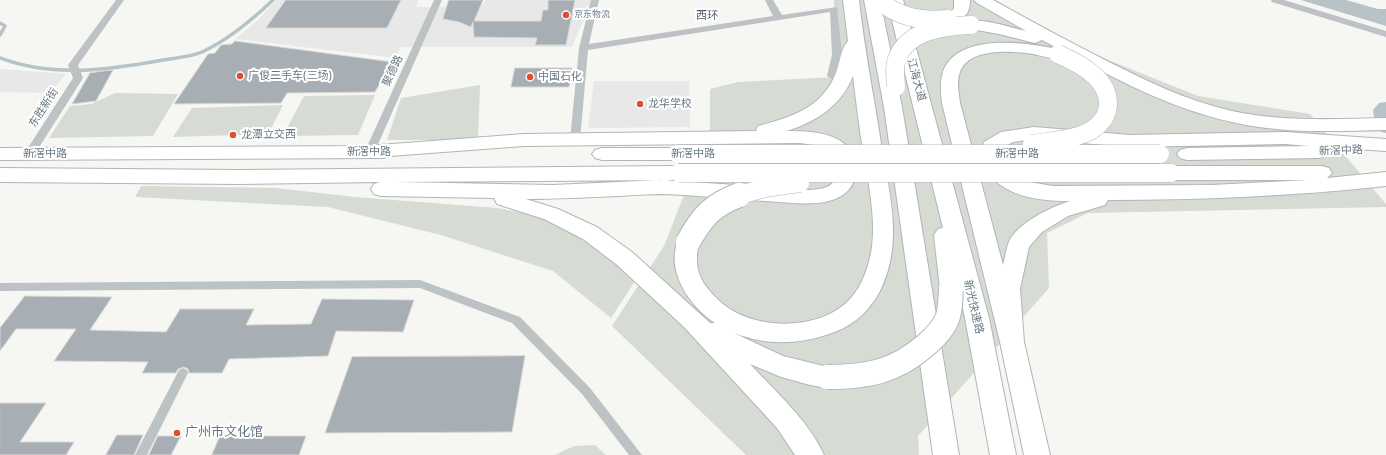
<!DOCTYPE html>
<html>
<head>
<meta charset="utf-8">
<style>
  body { margin:0 }
  canvas { display:block; background:#f6f6f3 }
</style>
</head>
<body>
<canvas width="1386" height="455"></canvas>
<script>
const g = document.querySelector('canvas').getContext('2d');
g.lineJoin = 'round';
function paint(path, color) {
  g.fillStyle = color;
  g.fill(path, 'evenodd');
}
function stroke(path, color, width, dash) {
  g.strokeStyle = color;
  g.lineWidth = width;
  g.lineCap = dash ? 'butt' : 'round';
  g.setLineDash(dash || []);
  g.stroke(path);
}
function label(font, color, halo, rows, align = 'center') {
  g.font = font + ' "Varela Round","Noto Sans SC",sans-serif';
  g.lineWidth = 4;
  g.setLineDash([]);
  g.textBaseline = 'middle';
  g.strokeStyle = halo;
  g.fillStyle = color;
  for (const [text, x, y, turn = 0] of rows) {
    g.save();
    g.translate(x, y);
    g.rotate((+turn || 0) * Math.PI / 180);
    g.textAlign = isNaN(turn) ? turn : align;
    if (halo) g.strokeText(text, 0, 0);
    g.fillText(text, 0, 0);
    g.restore();
  }
}
const built = new Path2D(`
  M276,0H418L416,7H480L486,0H592L572,47H401L396,58L235,39L258,20Z
  M0,69L66,74L50,93L0,92Z
  M594,81H689L690,127L588,128Z`);
const green = new Path2D(`
  M834,0H996L1042,29L1101,57L1198,96L1310,114L1386,204V207L1088,213L1047,233L1049,288L918,436L919,455H746L612,326L664,246L710,129V89L738,82L836,77Z
  M480,85L478,140H387L401,98Z
  M115,93L178,94L153,136L49,138L70,106L91,104Z
  M375,95L358,135L283,136L304,96Z
  M283,105L268,134L173,137L192,108Z
  M141,186L276,188L355,197L497,208L556,219L637,278L611,318L553,271L441,235L328,207L135,197Z
  M595,445L606,455H555L574,446Z`);
const water = new Path2D(`
  M1301,0H1346L1378,9H1386V26Z`);
const stream = new Path2D(`
  M0,23L5,26L0,35
  M0,58C53,78 108,70 163,60C175,58 190,57 202,52C228,40 252,20 273,0`);
const river = new Path2D(`
  M1386,102V133L1379,131L1375,126L1373,110L1379,103Z`);
const building = new Path2D(`
  M286,0H401L387,28H266Z
  M449,0H483L474,21H541L543,10H548V0H575L566,45H535L537,38L474,37L473,22L471,27L459,22L443,19Z
  M235,41L258,44L392,62L375,92L287,93L281,103L174,104L208,54L215,53L221,45L232,44Z
  M515,68H572L569,87H511Z
  M113,70L96,101L72,104L90,73Z
  M25,296L112,297L90,330L166,332L180,309H254L246,325L311,324L322,299L414,300L403,332L336,331L328,356L229,359L222,373H189L188,369L184,367L178,369L176,373H142L148,362L54,361L76,329H16L0,351V328Z
  M525,356L512,432L325,433L352,357Z
  M0,403H46L20,442H74L66,455H0Z
  M117,435H143L134,455H106Z
  M158,436H181L171,455H149Z
  M220,436H306L299,455H212Z`);
const pedestrian = new Path2D(`
  M420,280L520,317L590,388L642,455H629L582,394L512,323L420,288L0,291V283Z
  M183,368L187,370L188,373L147,455H135L179,370Z`);
const minor = new Path2D(`
  M116,0H124L78,65L83,78L33,157H25L24,154L73,78L68,65Z
  M434,0H442L375,151L374,154H366L365,151Z
  M591,0H599L589,44L773,16L765,0H773L782,15L837,7L842,55L837,76L832,79L827,76L832,55L830,12L588,50L580,140L579,142H571L570,140L579,48Z
  M1271,0H1284L1386,31V37L1272,2Z`);
const trunk = new Path2D(`
  M843,0H859C864,46 873,92 880,137C888,189 905,241 880,291C868,314 850,328 826,335C795,345 765,345 734,333L783,356L836,369L839,377L836,385L827,388L810,385L781,377L750,364C775,391 809,421 824,455H795L777,428L684,327L616,264L583,239L544,219L497,204L494,198L381,196L374,194L371,189L374,184L380,182L239,184L0,182V168L239,170L671,166L678,168L681,173L678,178L671,180L396,182L553,185L661,180L811,190C816,189 822,189 827,187C833,184 836,179 837,172C840,150 817,145 800,143L524,146L390,156L383,158L0,160V148L366,146L524,134L757,131L756,130L758,126C792,117 822,108 836,73C840,63 841,48 848,41ZM853,76C856,101 859,126 863,151C868,182 876,215 872,247C869,265 863,285 850,299C824,327 773,330 739,314C728,309 717,300 709,290C701,281 696,269 697,257C697,249 700,244 696,236L688,234L680,236C663,268 689,306 715,323H710L632,252L597,227L558,209L526,199C557,199 589,197 620,196C634,195 648,194 662,194C697,195 731,199 765,201C787,202 808,206 829,201C860,194 867,157 839,140C823,131 803,131 786,131C815,123 842,105 853,76Z
  M864,0H880L902,107L959,455H933L884,107Z
  M887,0H903L989,318L1016,455H990L965,318L960,294L951,298L943,295L940,289L934,235L938,229L943,228Z
  M954,0H970C970,12 965,22 952,18L949,15L954,8Z
  M974,0H993C1029,20 1066,40 1103,59C1144,80 1187,101 1232,111C1282,122 1335,119 1386,118V130C1335,131 1282,134 1232,122C1172,109 1118,80 1065,52L1066,54L1064,58C1054,60 1043,56 1033,54C1013,51 969,47 960,72C956,82 959,93 960,103L1003,265C1005,258 1006,250 1008,244C1016,223 1051,207 1070,201C1031,201 999,195 977,160L984,142L1001,132L1034,127L1130,135L1285,132L1386,139V151L1323,147L1326,148L1329,152L1326,156L1319,158L1187,160L1180,158L1177,154L1180,150L1187,148L1309,146L1285,144L1130,147L1034,139L1013,142L1000,149L997,159L1009,172L1023,181L1053,186L1212,185L1308,180H1171L1164,178L1161,173L1164,168L1171,166H1322L1329,168L1332,173L1327,178L1386,172V186C1294,196 1201,200 1108,200L1105,205L1068,216L1042,232L1029,247L1020,289L1024,342L1050,455H1024L1000,342L942,103C941,94 940,84 942,75C953,31 1029,42 1061,50L1042,40L1035,43L999,34L965,28L963,25L965,22C982,17 1009,27 1026,31L977,3Z
  M602,148H678L685,150L688,154L685,158L678,160H602L595,158L592,154L595,150Z`);
const trunkBridgeFar1 = new Path2D(`
  M886,6C906,19 925,21 948,19
  M896,87C896,78 893,68 897,59C907,30 945,26 971,25
  M1032,144C1051,141 1074,140 1092,130C1098,126 1105,119 1107,111C1114,81 1081,64 1058,54
  M678,154H1160
  M679,173H1171
  M736,196L765,188L800,183`);
const trunkBridge = new Path2D(`
  M688,242C702,217 712,205 739,195
  M827,377C867,377 895,372 926,345C934,338 943,329 947,319C951,310 950,299 951,289`);
const markers = [
  [566,15,4,"#db502f"],
  [240,76,4,"#db502f"],
  [530,77,4,"#db502f"],
  [640,104,4,"#db502f"],
  [233,135,4,"#db502f"],
  [177,433,4,"#db502f"]
];
const farPoinames = [
  ["京东物流",574,15]
];
const farQuarternames = [
  ["西环",707,16]
];
const streetNames = [
  ["聚德路",393,71,-65],
  ["江海大道",916,80,75],
  ["东胜新街",44,108,-57],
  ["新滘中路",1341,151,-2],
  ["新滘中路",369,152],
  ["新滘中路",45,154],
  ["新滘中路",693,154],
  ["新滘中路",1017,154],
  ["新光快速路",973,307,77]
];
const poiNames = [
  ["广俊二手车(三场)",248,76],
  ["中国石化",538,77],
  ["龙华学校",648,104],
  ["龙潭立交西",241,135]
];
const nearPoinames = [
  ["广州市文化馆",185,433]
];
paint(built, '#e7e8e7');
paint(green, '#d6dbd3');
paint(water, '#b7c3c7');
stroke(stream, '#b7c3c7', 3.5);
paint(river, '#b7c3c7');
paint(building, '#a7afb4');
stroke(building, '#d8d8d6', 1);
stroke(trunk, '#b1b5b8', 2);
paint(pedestrian, '#bdc2c5');
paint(minor, '#bdc2c5');
paint(trunk, '#fff');
stroke(trunkBridgeFar1, '#b1b5b8', 19, []);
stroke(trunkBridge, '#b1b5b8', 26, []);
stroke(trunkBridgeFar1, '#fff', 18);
stroke(trunkBridge, '#fff', 24);
for (const [x, y, r, color] of markers) {
  const dot = new Path2D();
  dot.arc(x, y, r, 0, 2 * Math.PI);
  g.fillStyle = color;
  g.fill(dot);
  stroke(dot, '#fff', 1.5);
}
label('9px', '#677883', '#fff', farPoinames, 'left');
label('11px', '#546068', '#fff', farQuarternames);
label('11px', '#677883', '#fff', streetNames);
label('11px', '#677883', '#fff', poiNames, 'left');
label('13px', '#677883', '#fff', nearPoinames, 'left');
</script>
</body>
</html>
